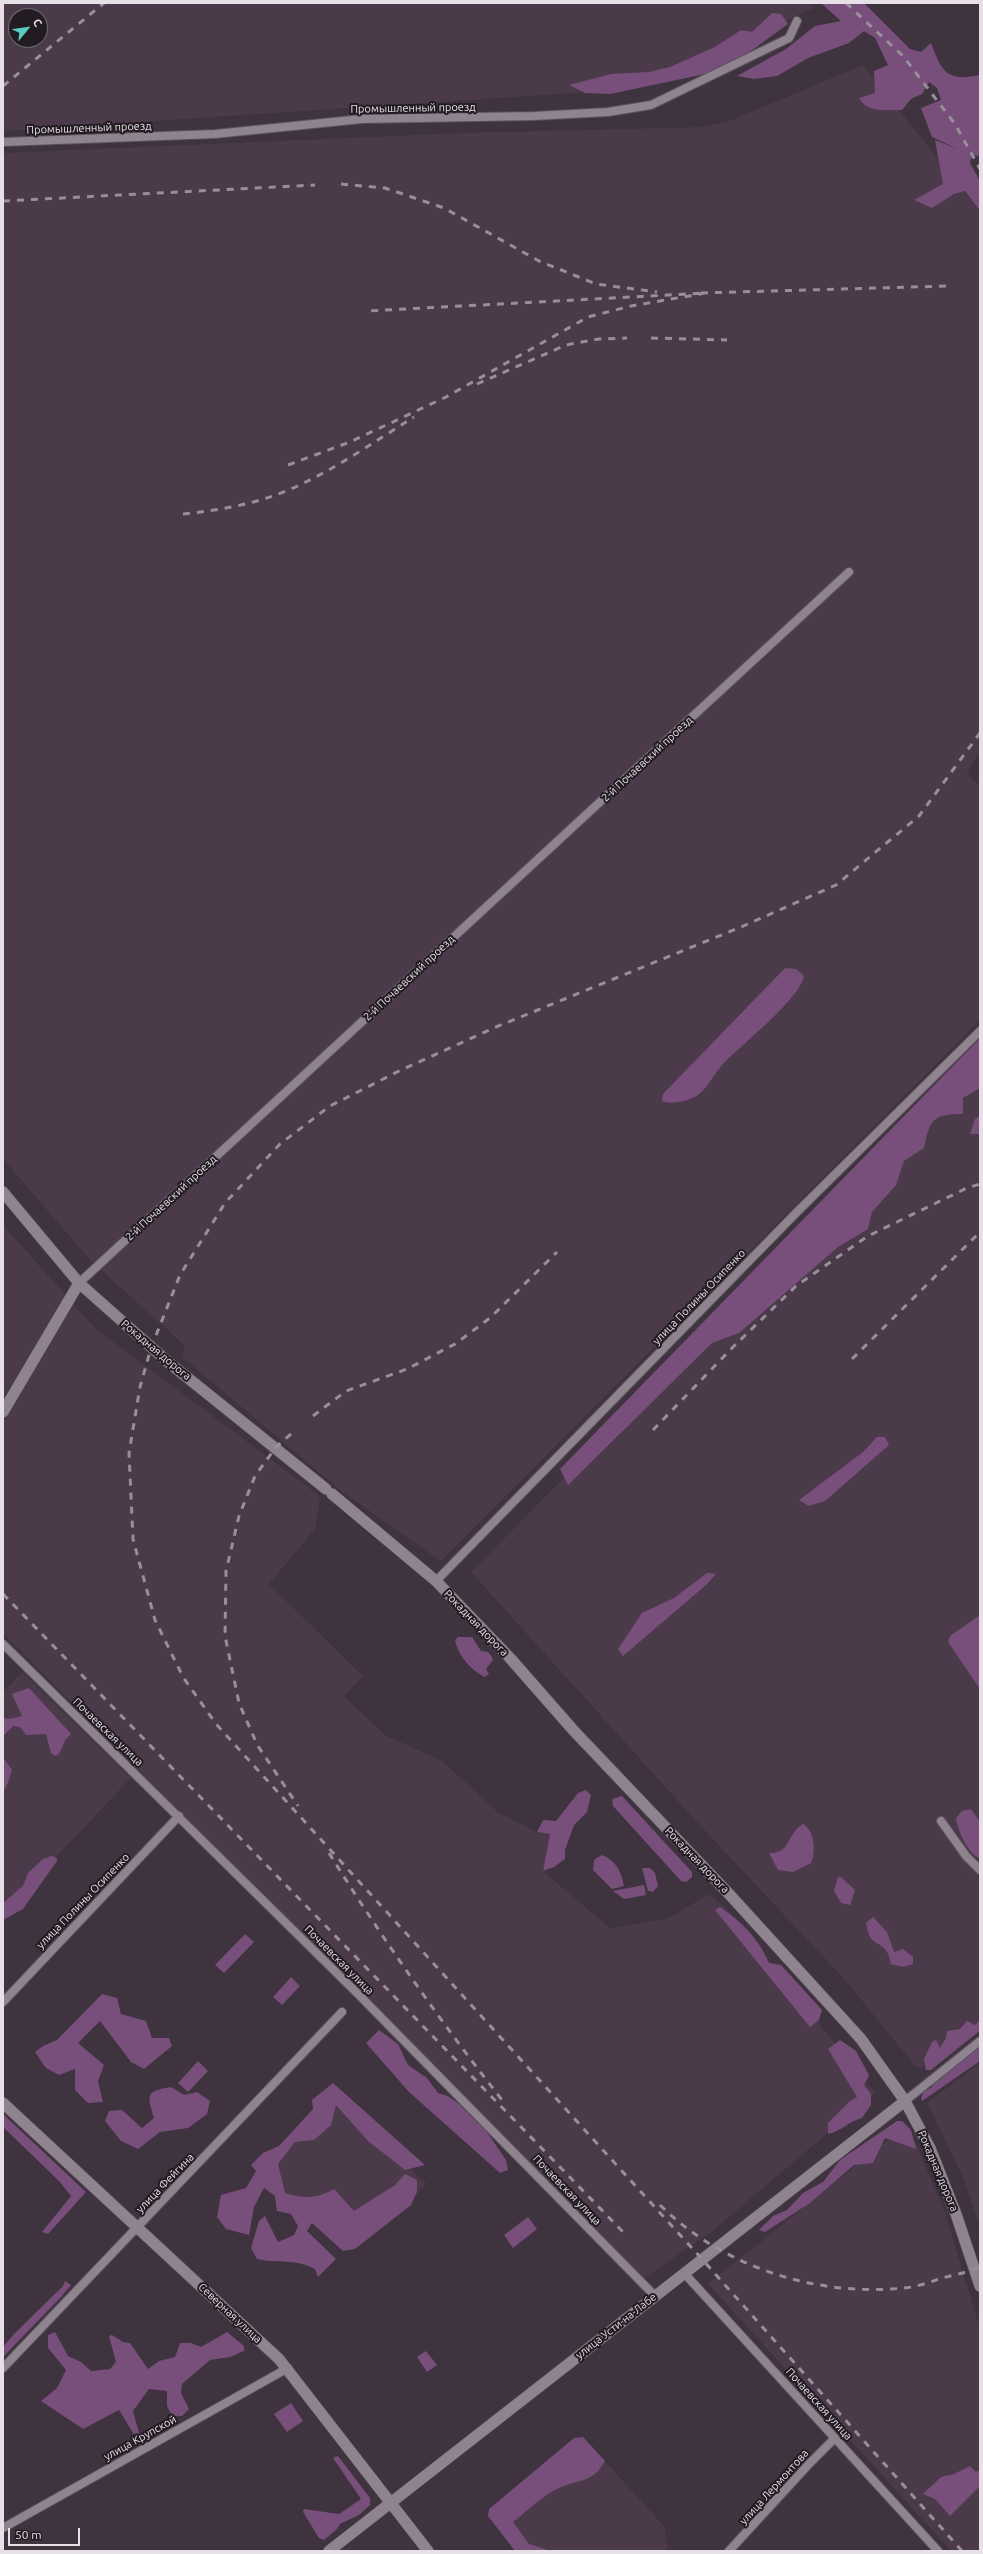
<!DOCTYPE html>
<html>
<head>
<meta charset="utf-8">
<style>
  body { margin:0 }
  #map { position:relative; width:983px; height:2554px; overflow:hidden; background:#3e333e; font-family:Ubuntu,sans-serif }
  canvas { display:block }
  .frame { position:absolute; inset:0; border:4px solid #e7e0e7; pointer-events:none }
  .north { position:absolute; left:8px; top:8px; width:40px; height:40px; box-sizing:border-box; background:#221c22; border:1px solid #716a71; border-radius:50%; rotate:61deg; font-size:11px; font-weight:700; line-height:16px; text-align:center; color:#e7e0e7 }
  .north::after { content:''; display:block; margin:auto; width:14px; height:18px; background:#57cec1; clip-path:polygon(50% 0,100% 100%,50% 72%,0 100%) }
  .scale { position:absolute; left:8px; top:2528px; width:72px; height:18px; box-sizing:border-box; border:2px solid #e7e0e7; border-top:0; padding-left:5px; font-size:12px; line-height:14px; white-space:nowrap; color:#e7e0e7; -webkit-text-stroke:3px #221c22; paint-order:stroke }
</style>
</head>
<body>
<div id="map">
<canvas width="983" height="2554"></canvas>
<div class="frame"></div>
<div class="north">С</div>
<div class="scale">50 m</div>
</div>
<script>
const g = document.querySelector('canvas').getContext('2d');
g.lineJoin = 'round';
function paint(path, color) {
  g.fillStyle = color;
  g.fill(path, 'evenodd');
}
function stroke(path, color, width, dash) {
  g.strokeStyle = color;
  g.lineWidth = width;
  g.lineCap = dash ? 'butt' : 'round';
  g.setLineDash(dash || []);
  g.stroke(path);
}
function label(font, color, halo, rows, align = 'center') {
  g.font = font + ' Ubuntu,sans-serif';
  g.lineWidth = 4;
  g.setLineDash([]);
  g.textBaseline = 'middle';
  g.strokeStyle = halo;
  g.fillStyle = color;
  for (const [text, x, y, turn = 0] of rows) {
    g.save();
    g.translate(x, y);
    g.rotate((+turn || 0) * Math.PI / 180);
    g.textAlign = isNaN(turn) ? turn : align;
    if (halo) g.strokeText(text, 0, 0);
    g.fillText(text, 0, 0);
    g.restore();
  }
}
const built = new Path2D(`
  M3,3H808L814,8L636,89L3,131ZM16,16H40V40H16Z
  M863,65L980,211V750L967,774L980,786V1020L441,1561L345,1494L182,1357L185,1346L90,1260L3,1159V153L461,133L703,127L727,122Z
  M980,1055V2023L921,2068L916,2067L845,1980L696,1821L471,1572Z
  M3,1225L95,1328L320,1496L316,1528L269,1584L363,1676L344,1696L385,1735L442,1761L499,1813L537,1832L550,1834L543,1871L610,1928L667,1919L709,1894L725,1907L875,2093L710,2233L643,2279L3,1633V1421L21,1393L9,1387L3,1398Z
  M22,1672L131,1778L42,1872L3,1918V1692Z
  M980,2063V2227L963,2177L927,2103Z
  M330,2091L427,2184L343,2251L256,2171Z
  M888,2140L915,2141L945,2213L980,2329V2551H951L708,2284Z
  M583,2437L664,2526L668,2546L664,2551H517L488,2516Z`);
const green = new Path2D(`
  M821,3H864L910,49L921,52L931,43C942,72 947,82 979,75L980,156L972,155L970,163L980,181V211L965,191L954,194L932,208L914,200L943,184L935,140L958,149L932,137L921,108L941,100L937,88L929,82L922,94L911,99L902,110C886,110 867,113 859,98L875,93L874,71L888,65L875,38L864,31L849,43L808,58L777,76L754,79L737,76L786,49L815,26L841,21Z
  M772,13L781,14L788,24L740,59L710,73L610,94L585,93L569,85L611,74L649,72L670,67L715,47L741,30L752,32Z
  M785,968L796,969L804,976C800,999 741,1045 723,1064C714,1073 708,1088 698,1095C689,1101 671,1105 662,1101L663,1094Z
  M980,1038V1088L963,1098V1114C933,1114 930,1119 924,1148L904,1161L896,1185L872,1212L868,1229L838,1247L739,1333L712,1343L568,1485L560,1469Z
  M980,1116V1134H970L975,1119Z
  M877,1437H885L889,1445L825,1501L809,1506L799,1500L863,1452Z
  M707,1573L716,1574L706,1585L623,1656L618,1649L642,1613L674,1598Z
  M980,1615V1689L948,1642L950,1636Z
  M458,1637H472L481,1651L488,1652L492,1657L493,1660L486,1669L489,1674L485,1677C472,1671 458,1656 455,1640Z
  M29,1688L71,1734L66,1739L59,1754L55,1756L51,1753L46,1734L26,1735L20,1727L13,1726L3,1736V1718L9,1719L22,1716L12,1694Z
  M3,1757L12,1770L6,1788L3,1789Z
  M586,1790L591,1795L587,1812L574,1825L565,1850V1859L554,1867L543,1871L550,1834L537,1832L543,1820L556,1821L578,1793Z
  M622,1796L692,1872V1877L686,1882L681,1881L613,1806L612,1799Z
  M971,1809L980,1822V1858C969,1856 957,1829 956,1818L962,1811Z
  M803,1824C815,1831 816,1852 811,1863L793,1872L778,1870L767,1849L769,1853C791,1854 785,1836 803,1824Z
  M602,1855C616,1860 622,1873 624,1886L612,1889L593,1870L594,1860Z
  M52,1856L57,1858V1861L23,1909L3,1920V1903L23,1886L28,1873L43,1859Z
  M642,1868H650L655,1873L658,1886L652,1893L651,1891H648Z
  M838,1877H841L855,1890L850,1905L841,1903L834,1891Z
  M644,1885L646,1895L624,1899L613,1891Z
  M720,1907C741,1921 759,1939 769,1963L781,1965L822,2010L819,2020L810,2027L715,1910Z
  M873,1917L887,1932L894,1952L903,1949L913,1957V1964L903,1967L891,1964C890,1960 889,1955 887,1952C879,1939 870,1948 866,1923Z
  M245,1934L254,1942L224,1973L215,1965Z
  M291,1977L300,1986L282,2005L273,1997Z
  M102,1994L117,1998L121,2014L146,2021L152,2038H169L172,2046L144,2069L131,2062L100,2021L78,2043L104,2065L98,2081L103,2102L88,2103L75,2090V2069L59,2075L46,2068L35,2052L43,2046L57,2040Z
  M980,2020V2030L977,2033L931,2070H926L924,2059L932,2042L936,2040L940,2048L946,2038L947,2031L960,2029L967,2021L975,2025Z
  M379,2030L398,2044L408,2065L427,2078L438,2093L448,2096L459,2104L487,2132L506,2160L508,2170L500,2173L409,2092L366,2043Z
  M840,2040L856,2051L869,2075L864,2085L871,2094V2105L862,2118C847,2122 842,2131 828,2134V2123L849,2102L857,2097L828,2049Z
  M980,2046V2061L922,2101L921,2098L924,2091L931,2088L935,2080Z
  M198,2061L208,2071L188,2092L178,2083Z
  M333,2083L425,2165L405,2170L368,2141L336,2105L331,2125L314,2140L295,2142L278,2164L285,2193C305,2199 315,2199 334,2189L354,2211L395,2185L405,2174L417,2180V2192L411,2205L355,2249L343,2251L312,2223L307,2231L336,2259L318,2277L315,2269C294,2258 278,2264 257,2259L251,2248L259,2221L265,2216L278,2242L294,2235L298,2226L291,2214L277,2211L275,2196L264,2188L254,2207L249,2235L226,2229L217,2217L221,2195L246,2188L256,2171L251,2165L263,2153L279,2146L313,2109L312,2100Z
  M171,2087L184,2095L197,2092L210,2101L207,2114L188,2128L160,2132L138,2149L121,2141L105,2121L109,2111L122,2110L142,2128L154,2118C147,2095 145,2091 171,2087Z
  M3,2114L86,2192L48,2234L42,2232L71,2196L59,2181L3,2127Z
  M897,2121H902L911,2130L916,2149L885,2138L873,2163L854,2165L810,2203L765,2232L759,2230L773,2216L787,2210L803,2193L823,2182L840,2160Z
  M528,2217L537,2229L513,2248L504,2235Z
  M65,2281L71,2285L62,2296L3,2357V2347L14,2334L63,2286Z
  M55,2332L68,2356L81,2362L91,2371L110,2369L116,2362L109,2336L112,2335L123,2342L130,2343L148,2369L159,2361L175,2357L180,2343H191L201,2347L227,2332L244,2346V2351L230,2357L210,2360L182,2384L181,2393L189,2409L182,2416H172L167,2406V2391L149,2389L133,2411L140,2437L135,2436L119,2410L83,2429L41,2401L57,2388L66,2370L48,2348V2335Z
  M426,2351L437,2365L427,2372L417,2357Z
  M291,2403L303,2421L287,2432L274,2414Z
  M583,2437L605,2461C593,2483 579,2479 559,2488C543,2495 527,2511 513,2522L529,2544L551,2551H515L488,2516L489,2509L574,2438Z
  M338,2456L370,2498V2505L359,2515L340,2524L337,2529L324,2540L319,2538L303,2512L304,2509L339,2514L361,2499L333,2458Z
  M970,2466L976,2472L980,2470V2486L950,2516L935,2499L923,2494L941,2477L954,2474Z`);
const street = new Path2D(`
  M3,142L215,134L362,119L534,116L608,112L651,105L789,38L797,21
  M79,1283L849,572
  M436,1581L798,1211L980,1031
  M3,1644L358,1994L655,2296
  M941,1821L966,1856L980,1870
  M3,2002L179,1816
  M905,2101L980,2041
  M684,2273L938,2551
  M3,2368L342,2012
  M3,2528L288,2368
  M729,2551L808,2465L835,2438`);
const secondary = new Path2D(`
  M3,1192L79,1283L168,1362L326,1489
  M3,1412L79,1283
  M332,1494L436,1581L510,1658L574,1731L730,1895L861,2039L905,2101L930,2148L956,2214L980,2286
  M3,2103L279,2359L428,2551
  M329,2551L905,2101`);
const rail = new Path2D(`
  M846,3L903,56L955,124L980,169
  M3,86L104,3
  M341,184L385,188L444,208L539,261L596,284L657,292
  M3,201L315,185
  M701,293L948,286
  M651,338L727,340
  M477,384L566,345L599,339L627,338
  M288,465L350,442L446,397L588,317L631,306L706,293L368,311
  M183,514C211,511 239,507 267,498C317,482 369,445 414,417
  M852,1359L980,1232
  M313,1416L346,1391L407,1369L455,1344L490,1318L557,1252
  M653,1430L732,1348L796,1286L868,1236L967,1188L980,1184
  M291,1434L276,1447L255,1476L239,1516L226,1571L225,1636L239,1703L252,1733L258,1746L298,1806
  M3,1594L627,2236
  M329,1853C382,1938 440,2021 502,2100
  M660,2205C723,2267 816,2297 904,2288C917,2287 930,2282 942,2278C955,2275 968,2272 980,2267
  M962,2551L701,2258L216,1724L183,1677L155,1620L133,1539L129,1453L140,1387L151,1348L180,1275L225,1203L280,1144L330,1106L399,1071L496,1027L741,927L836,885L919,816L980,733`);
const streetNames = [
  ["Промышленный проезд",413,108,-1],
  ["Промышленный проезд",89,128,-2],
  ["2-й Почаевский проезд",647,759,-43],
  ["2-й Почаевский проезд",409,978,-43],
  ["2-й Почаевский проезд",171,1198,-43],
  ["улица Полины Осипенко",699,1297,-46],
  ["Рокадная дорога",156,1350,40],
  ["Рокадная дорога",476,1623,46],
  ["Почаевская улица",108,1732,44],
  ["Рокадная дорога",697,1860,46],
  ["улица Полины Осипенко",83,1901,-46],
  ["Почаевская улица",339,1960,45],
  ["Рокадная дорога",938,2171,67],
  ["улица Фейгина",165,2183,-46],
  ["Почаевская улица",567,2190,46],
  ["Северная улица",230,2313,43],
  ["улица Усти-на-Лабе",616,2326,-38],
  ["Почаевская улица",819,2404,48],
  ["улица Крупской",140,2438,-29],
  ["улица Лермонтова",774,2487,-48]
];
paint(built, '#4a3a4a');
paint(green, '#784f7a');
stroke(street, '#5b515b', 10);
stroke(secondary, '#5b515b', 12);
stroke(street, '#908390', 8);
stroke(secondary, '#908390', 11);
stroke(rail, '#988f98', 3, [7, 7]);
label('11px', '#e7e0e7', '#221c22', streetNames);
</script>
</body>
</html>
